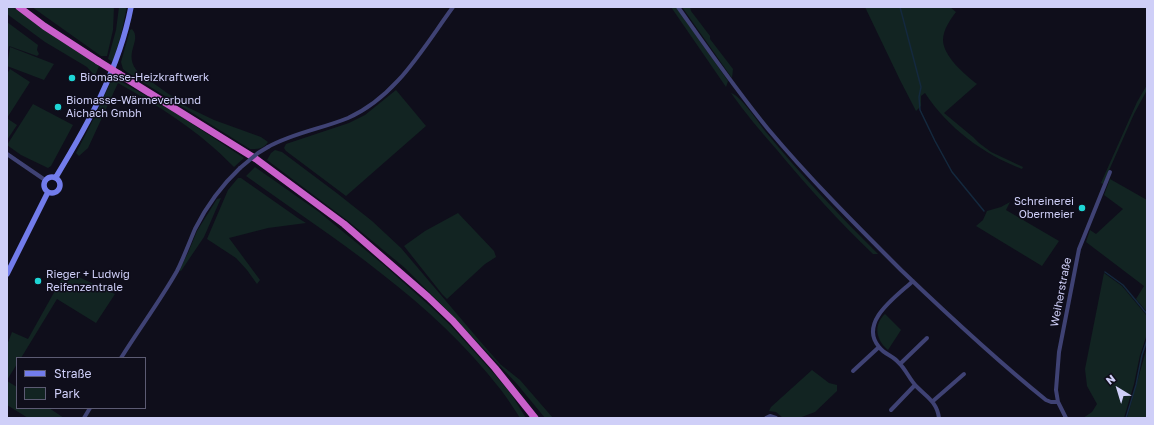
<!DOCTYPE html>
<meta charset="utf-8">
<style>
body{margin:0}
#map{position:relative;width:1154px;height:425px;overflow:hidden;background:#0f0e1b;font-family:"Golos Text",sans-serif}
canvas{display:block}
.frame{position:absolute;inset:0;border:8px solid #cfcff8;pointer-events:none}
.legend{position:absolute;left:16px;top:357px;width:130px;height:52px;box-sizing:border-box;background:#0f0e1b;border:1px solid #5c5b73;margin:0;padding:5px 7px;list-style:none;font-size:12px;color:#cfcff8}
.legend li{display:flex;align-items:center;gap:8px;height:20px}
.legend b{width:20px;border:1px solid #5c5b73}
.north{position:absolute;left:1098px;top:369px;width:40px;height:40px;-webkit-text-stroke:3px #0f0e1b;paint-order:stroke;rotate:322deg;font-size:11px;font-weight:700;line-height:16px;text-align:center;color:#cfcff8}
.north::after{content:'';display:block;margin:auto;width:14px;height:18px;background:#cfcff8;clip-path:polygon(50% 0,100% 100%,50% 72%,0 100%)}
</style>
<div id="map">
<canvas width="1154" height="425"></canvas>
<div class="frame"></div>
<ul class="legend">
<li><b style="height:5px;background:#727ceb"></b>Straße</li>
<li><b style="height:11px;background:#122422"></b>Park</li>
</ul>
<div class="north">N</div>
</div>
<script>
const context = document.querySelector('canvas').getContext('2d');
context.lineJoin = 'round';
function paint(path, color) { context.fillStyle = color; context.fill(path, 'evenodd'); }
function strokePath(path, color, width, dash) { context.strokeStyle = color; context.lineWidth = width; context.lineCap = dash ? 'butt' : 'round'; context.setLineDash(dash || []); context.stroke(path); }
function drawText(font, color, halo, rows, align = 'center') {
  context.font = font + ' "Golos Text",sans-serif'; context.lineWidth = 3; context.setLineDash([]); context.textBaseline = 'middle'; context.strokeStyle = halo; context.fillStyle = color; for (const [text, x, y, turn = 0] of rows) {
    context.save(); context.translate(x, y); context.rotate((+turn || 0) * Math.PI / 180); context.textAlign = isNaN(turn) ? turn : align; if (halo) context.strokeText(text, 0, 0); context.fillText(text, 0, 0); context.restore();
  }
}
paint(new Path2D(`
 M7,7h6l28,21 58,38 -4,10 -8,-9 -42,-25 -38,-28z
 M32,7h82l-1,23 -6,26h-6z
 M119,7h7v4l-5,24 -8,27 -5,-3 8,-29z
 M671,7h5l52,74 -2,6z
 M682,7h8l1,4 19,25v3l23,30 -1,9z
 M865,7h85l6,5c-6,8 -13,18 -13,28 0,16 22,35 34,44l-33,29 29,24 6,6 12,9 32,15 -1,2c-39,-15 -74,-41 -97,-76l-4,3v10l-5,5 -16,-31z
 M7,22l31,23 -1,5 2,4 -2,2 -28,-10 -2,10z
 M132,29c11,12 -11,25 7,44l48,34 27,13 47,17 7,5c-4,7 -11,7 -18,7l-122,-76 -5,-4 -2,-7 9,-32z
 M10,47l44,17 -10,16 -37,-14z
 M10,69l20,13 -23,36v-44z
 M113,77l58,33 73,48 -10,9c-35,-36 -72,-59 -116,-84l-30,65 -9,8 -3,-3 19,-37z
 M1147,85v5l-13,24 -31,70 -2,-1 36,-81z
 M396,90l30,36 -80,70 -60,-45 -2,-3 2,-4 63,-21 16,-8z
 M731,93c9,2 28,30 34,38 35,43 74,84 113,123h-5c-34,-32 -66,-68 -96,-104 -16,-18 -32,-37 -46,-57z
 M33,104l40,21 -22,41 -3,2 -27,-13 -14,-10z
 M8,119l9,6 -10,15v-20z
 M275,150l7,2 56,42 34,27 29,27 78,92 21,24 20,16 33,38h-8l-28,-34 -70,-74 -42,-42 -57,-47 -81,-61 4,-7z
 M255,167l64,45 66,54 46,41 20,19 45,50 15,18 15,24h-6c-6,-9 -12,-19 -19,-28 -68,-89 -165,-150 -255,-214z
 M238,178h3l57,40 8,5 -38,5 -39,10 31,42 -3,4 -10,-14 -11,-12 -29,-19 21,-49z
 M1110,179l37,21v112l-11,-13 8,-13 -58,-44 4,-12 6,4 27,-25 -19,-14z
 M221,198l-17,39 -23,34 -2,-1 9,-17 9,-22 20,-32z
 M1010,202l-4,8 53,31 -17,25 -66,-40 7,-6 4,-9 14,-4z
 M458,213l36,38 2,6 -11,7 -38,35 -5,-5 -38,-48 21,-15z
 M66,271l49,23 -19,29 -39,-24 -36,59h-4v6l-10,16v-35l5,-13 16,7z
 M1104,273l18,13 25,30v18l-7,21 -6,29 -10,34h-41l9,-6 5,-8 -10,-18 -2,-17z
 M885,314l16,16 -13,20c-12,-10 -15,-25 -3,-36z
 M1147,347v71h-20z
 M812,370l17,13 8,2v6l-22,21 -16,6h-16l-7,-6 -7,-1 2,-4z
 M7,381l10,6v21h32l15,10h-36l-21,-13z`), '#122422');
strokePath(new Path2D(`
 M900,7l21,80 -2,10 1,13 15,31 17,31 32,39
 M1105,272l18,13 24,29
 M1126,418l10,-33 6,-30 5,-15`), '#14293e', 1.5);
strokePath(new Path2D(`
 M678,7c29,41 58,83 90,122 42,50 87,95 133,141 47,45 94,89 145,130l5,2h7
 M268,147c25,-14 53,-18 80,-29 48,-21 75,-70 105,-111
 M7,154l38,26
 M913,281c-16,15 -55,41 -34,66 5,7 14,9 19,15 8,7 11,17 19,25 10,10 20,15 22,31
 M121,358c18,-29 39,-57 56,-87 7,-14 12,-28 18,-42 11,-22 27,-44 45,-61
 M900,364l27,-26
 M853,371l26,-24
 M933,401l31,-27
 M891,410l24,-25
 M84,418l6,-10
 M766,418l4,-2 6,2
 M1066,418l-8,-16 -2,-12 3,-38 20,-103 31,-77`), '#3f4274', 4);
strokePath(new Path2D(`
 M44 185a8 8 0 1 1 16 0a8 8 0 1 1-16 0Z
 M56,177c32,-53 63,-108 75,-170
 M7,274l41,-82`), '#727ceb', 5.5);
strokePath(new Path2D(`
 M19,7l25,19 54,35
 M119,74l137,85 88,65 84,73 25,24 42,47 40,50`), '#c95fca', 7);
strokePath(new Path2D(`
 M240,168l18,-15 10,-6`), '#3f4274', 4);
strokePath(new Path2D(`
 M98,61l21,13`), '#c95fca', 7);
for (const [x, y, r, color] of [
 [72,78,4,"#1ed5d5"],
 [58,107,4,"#1ed5d5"],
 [1082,208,4,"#1ed5d5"],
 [38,281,4,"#1ed5d5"]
]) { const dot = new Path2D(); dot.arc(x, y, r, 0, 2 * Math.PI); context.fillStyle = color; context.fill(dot); strokePath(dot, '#0f0e1b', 1.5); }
drawText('11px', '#cfcff8', '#0f0e1b', [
 ["Biomasse-Heizkraftwerk",80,78],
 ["Biomasse-Wärmeverbund",66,101],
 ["Aichach Gmbh",66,114],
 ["Schreinerei",1074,202,"right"],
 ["Obermeier",1074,215,"right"],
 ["Rieger + Ludwig",46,275],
 ["Reifenzentrale",46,288]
], 'left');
drawText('11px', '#cfcff8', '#0f0e1b', [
 ["Weiherstraße",1061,292,-79]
]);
</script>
